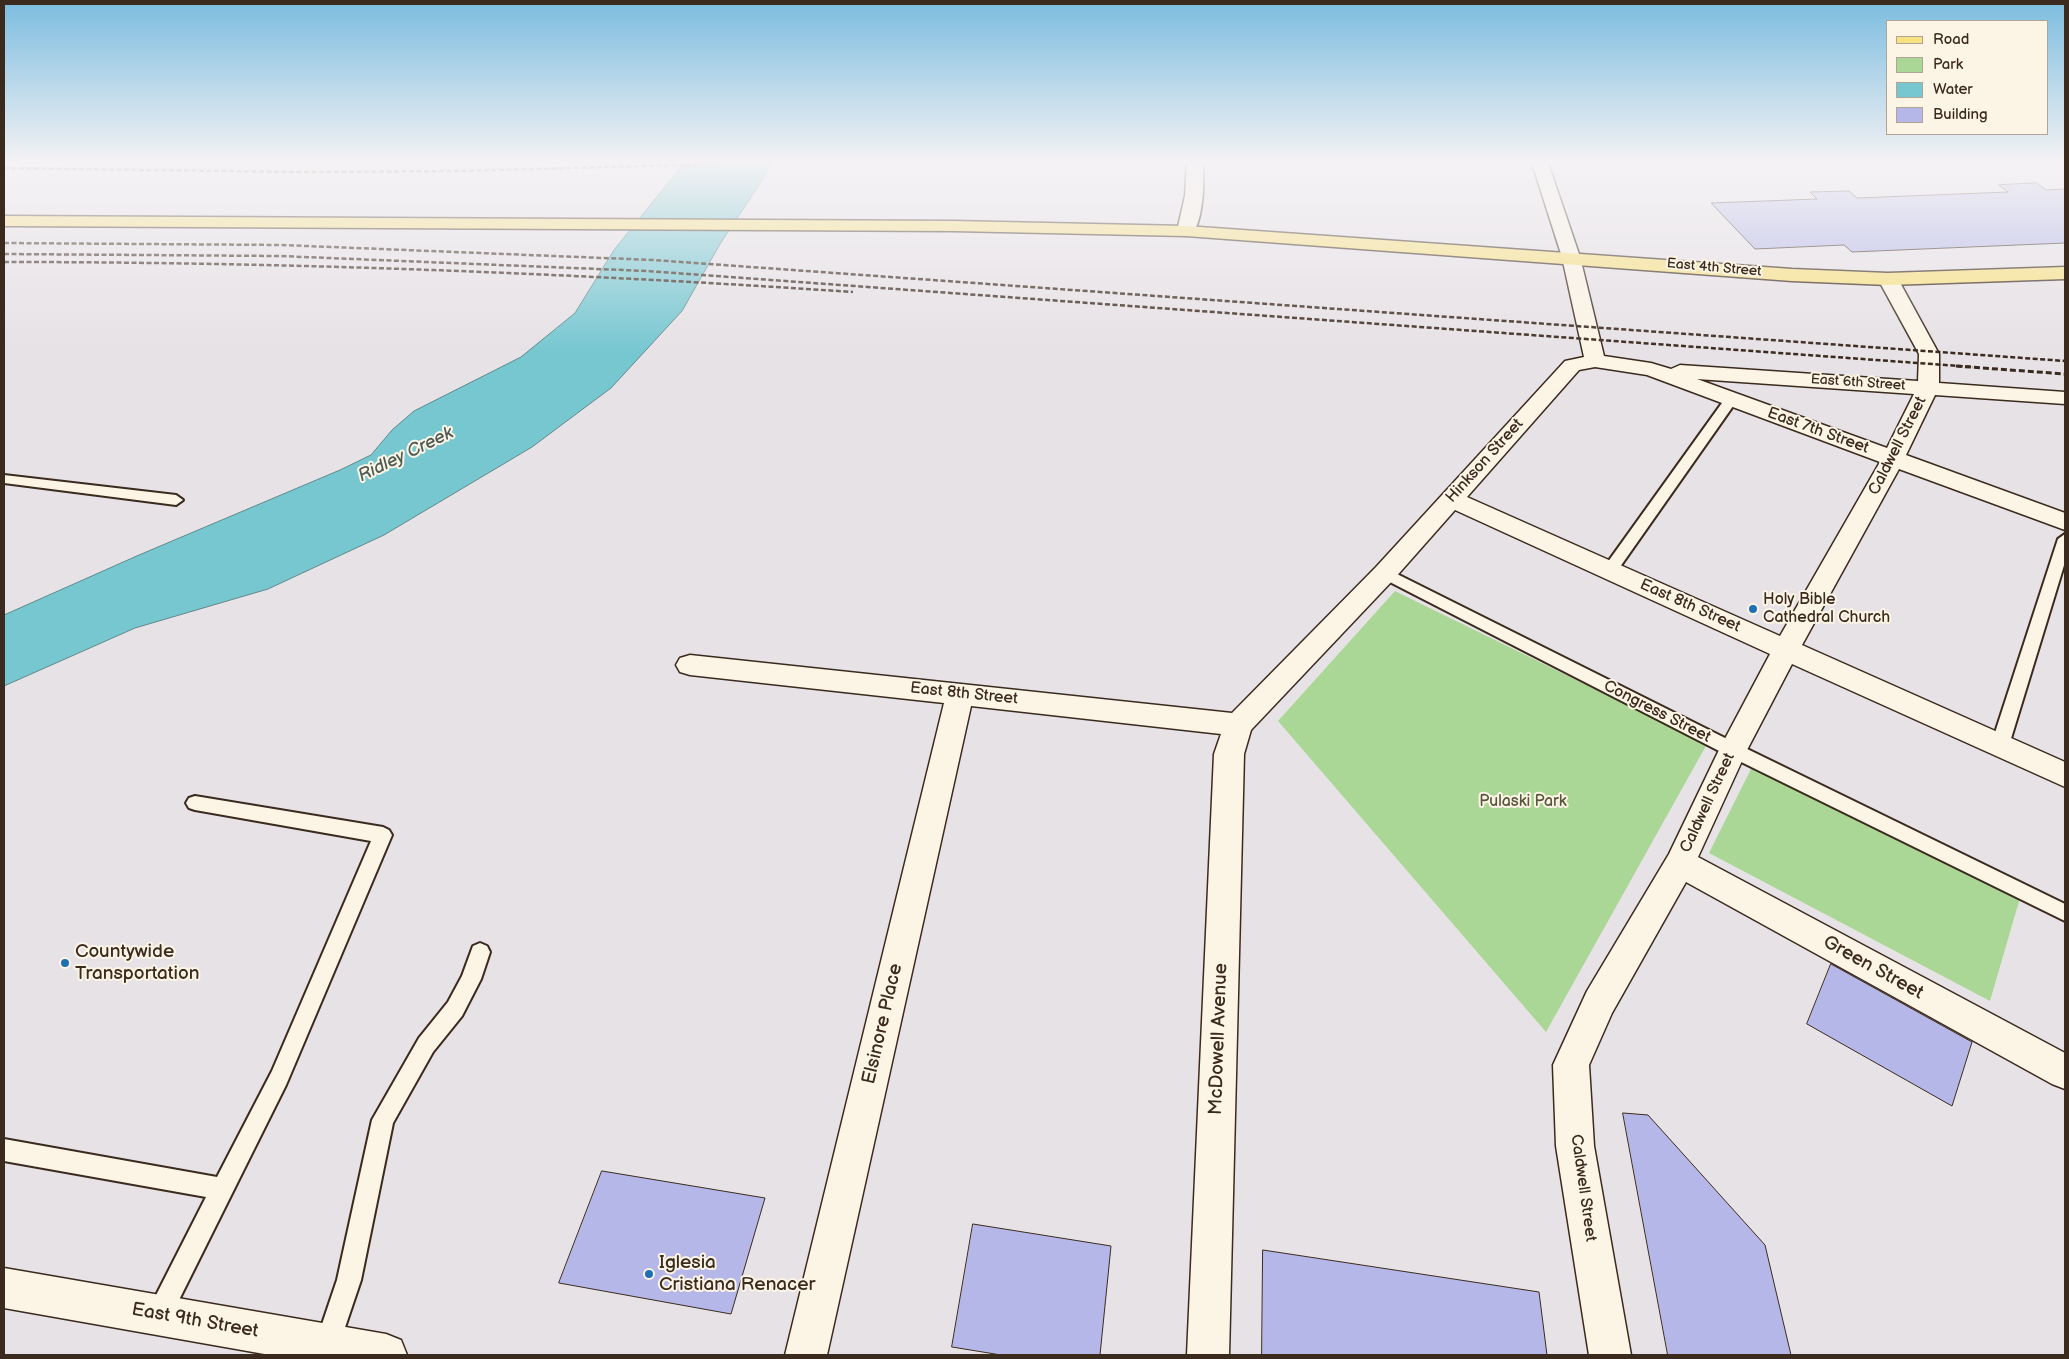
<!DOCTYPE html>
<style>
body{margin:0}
#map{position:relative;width:2069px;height:1359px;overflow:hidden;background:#e7e2e6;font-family:"Balsamiq Sans",sans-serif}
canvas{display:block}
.frame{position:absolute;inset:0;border:5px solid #3b2a1e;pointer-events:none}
.legend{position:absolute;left:1886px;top:20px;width:162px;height:115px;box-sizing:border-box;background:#fcf5e5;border:1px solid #afa495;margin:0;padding:6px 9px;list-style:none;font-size:15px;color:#3b2a1e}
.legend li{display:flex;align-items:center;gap:10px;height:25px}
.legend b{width:25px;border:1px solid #afa495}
</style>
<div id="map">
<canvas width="2069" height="1359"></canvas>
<div class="frame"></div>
<ul class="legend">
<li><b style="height:6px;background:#f9e181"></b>Road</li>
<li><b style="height:14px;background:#abd796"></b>Park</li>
<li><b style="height:14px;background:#77c7d1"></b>Water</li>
<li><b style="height:14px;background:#b5b7e8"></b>Building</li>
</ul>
</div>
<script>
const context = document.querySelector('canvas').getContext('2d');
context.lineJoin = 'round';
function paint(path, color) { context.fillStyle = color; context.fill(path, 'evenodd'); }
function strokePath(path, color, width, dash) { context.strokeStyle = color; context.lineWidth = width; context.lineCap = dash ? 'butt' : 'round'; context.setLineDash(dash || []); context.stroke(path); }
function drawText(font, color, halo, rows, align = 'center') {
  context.font = font + ' "Balsamiq Sans",sans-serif'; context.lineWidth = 4; context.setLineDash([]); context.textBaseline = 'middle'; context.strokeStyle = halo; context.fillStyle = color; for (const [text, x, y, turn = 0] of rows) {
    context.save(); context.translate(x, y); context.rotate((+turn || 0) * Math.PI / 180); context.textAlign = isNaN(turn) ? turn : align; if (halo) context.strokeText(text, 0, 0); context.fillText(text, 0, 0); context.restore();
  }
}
paint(new Path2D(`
 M1395,591l312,153 -161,288 -268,-311z
 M1752,767l268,131 -30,103 -281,-148z`), '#abd796');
const water = new Path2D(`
 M687,160h85l-7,16 -45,68 -38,67 -71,77 -79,59 -148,88 -116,54 -133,39 -131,58v-71l135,-60 201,-85 31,-15 21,-25 22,-19 107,-54 54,-44 39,-63z`);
paint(water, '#77c7d1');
strokePath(water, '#5f8889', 1);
const building = new Path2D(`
 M2037,183l9,7 19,-1v54l-213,9 -8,-7 -89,4 -44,-46 106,-4 -7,-7 39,-1 8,7 151,-6 -9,-7z
 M1831,964l141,78 -20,64 -145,-82z
 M1623,1113l25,2 117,130 26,110h-123z
 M602,1171l163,27 -34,116 -172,-31z
 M973,1224l138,22 -11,109h-99l-49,-8z
 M1263,1250l276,42 8,63h-285z`);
paint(building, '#b5b7e8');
strokePath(building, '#3b2a1e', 1);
const lane = new Path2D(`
 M1732,395l6,4 -123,175h-10l-2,-4 2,-4 122,-170z
 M4,475l172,20 7,5 -7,5 -172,-22z
 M2065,534v28l-56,183 -3,5 -6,2 -6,-2 -3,-5 67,-206z
 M1385,568l354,177 326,159v17l-338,-166 -347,-178 -2,-4 2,-4z
 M195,796l188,31 6,3 3,5 -106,250 -119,239 -9,3 -9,-3 -3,-9 60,-118 -202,-36v-22l213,38 55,-106 99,-230 -176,-31 -6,-2 -3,-5 3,-5z
 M480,943l7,3 3,6 -9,27 -19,37 -29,36 -40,71 -32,157 -25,74h-18l-3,-9 22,-65 35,-160 47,-82 29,-36 14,-26 11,-30z`);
const street = new Path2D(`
 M1531,160h16l33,97 24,99 47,7 20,6 9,-4 238,16 1,-27 -41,-75 3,-4h14l3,4 41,75v29l126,9v12l-130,-9 -29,60 159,58v17l-166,-61 -97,176 263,117v25l-273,-123 -45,86 -49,107 367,196v36l-13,-5 -366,-202 -74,131 -23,52 5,81 37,209h-42l-33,-209 -3,-81 34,-74 82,-137 50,-104 51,-96 -315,-144 -61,69 -143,151 -7,24 -15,601h-42l27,-601 7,-20 -250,-28 -144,649h-42l159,-652 -254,-28 -10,-3 -4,-7 4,-7 10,-3 542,58 144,-146 189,-206 19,-4 -22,-100zM1595,367l52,8 233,87 -100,174 -313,-139 112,-127zM1697,379l217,15 -27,54z`);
const secondary = new Path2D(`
 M1187,160h16c1,21 1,58 -11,75h-12l-3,-4 8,-35z
 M4,1268l382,66 15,6 6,15h-137l-266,-47z`);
const primary = new Path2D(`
 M4,216l950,5 232,5 606,43 96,4 177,-6v12l-177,6 -96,-4 -606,-45 -232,-5 -950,-5z`);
strokePath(lane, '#3b2a1e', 4);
strokePath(street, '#3b2a1e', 3);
strokePath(secondary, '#3b2a1e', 3);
strokePath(primary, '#3b2a1e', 3);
paint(lane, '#fcf5e5');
paint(street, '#fcf5e5');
paint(secondary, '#fcf5e5');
paint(primary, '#f9e181');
strokePath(new Path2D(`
 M4,168l296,4 157,-1 405,-11
 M4,243l278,2 371,15 1412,101
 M4,254l276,2 367,15 1326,96
 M4,262c284,0 566,11 849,30`), '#3b2a1e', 2.5, [5, 2.5]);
strokePath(new Path2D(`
 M1956,366l109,8`), '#3b2a1e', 3, [6, 3]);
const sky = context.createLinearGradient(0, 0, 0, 351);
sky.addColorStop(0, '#7bbcdf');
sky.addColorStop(0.46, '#f4f2f4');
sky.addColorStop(1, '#f4f2f400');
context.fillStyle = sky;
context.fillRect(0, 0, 2069, 351);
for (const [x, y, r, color] of [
 [1753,609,5,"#1f6fb2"],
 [65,963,5,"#1f6fb2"],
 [649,1274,5,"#1f6fb2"]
]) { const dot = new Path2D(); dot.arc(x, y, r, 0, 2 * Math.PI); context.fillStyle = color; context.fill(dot); strokePath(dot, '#fcf5e5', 2); }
drawText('14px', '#3b2a1e', '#fcf5e5', [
 ["East 4th Street",1714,268,5],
 ["East 6th Street",1858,383,4]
]);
drawText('16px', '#3b2a1e', '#fcf5e5', [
 ["East 7th Street",1818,431,20],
 ["Caldwell Street",1898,446,-63],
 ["Hinkson Street",1485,461,-48],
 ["East 8th Street",1690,606,24],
 ["East 8th Street",964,694,6],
 ["Congress Street",1657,712,27],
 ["Caldwell Street",1708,803,-65],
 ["Caldwell Street",1583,1188,82]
]);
drawText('16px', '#3b2a1e', '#fcf5e5', [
 ["Holy Bible",1763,600],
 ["Cathedral Church",1763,618]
], 'left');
drawText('16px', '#57553c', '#fcf5e5', [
 ["Pulaski Park",1523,802]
]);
drawText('italic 18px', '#4d5954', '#fcf5e5', [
 ["Ridley Creek",406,455,-26]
]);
drawText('19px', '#3b2a1e', '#fcf5e5', [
 ["Countywide",75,952],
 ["Transportation",75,974],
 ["Iglesia",659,1263],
 ["Cristiana Renacer",659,1285]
], 'left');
drawText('19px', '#3b2a1e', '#fcf5e5', [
 ["Green Street",1873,968,29],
 ["Elsinore Place",883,1024,-77],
 ["McDowell Avenue",1219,1039,-88],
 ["East 9th Street",195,1321,10]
]);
</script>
